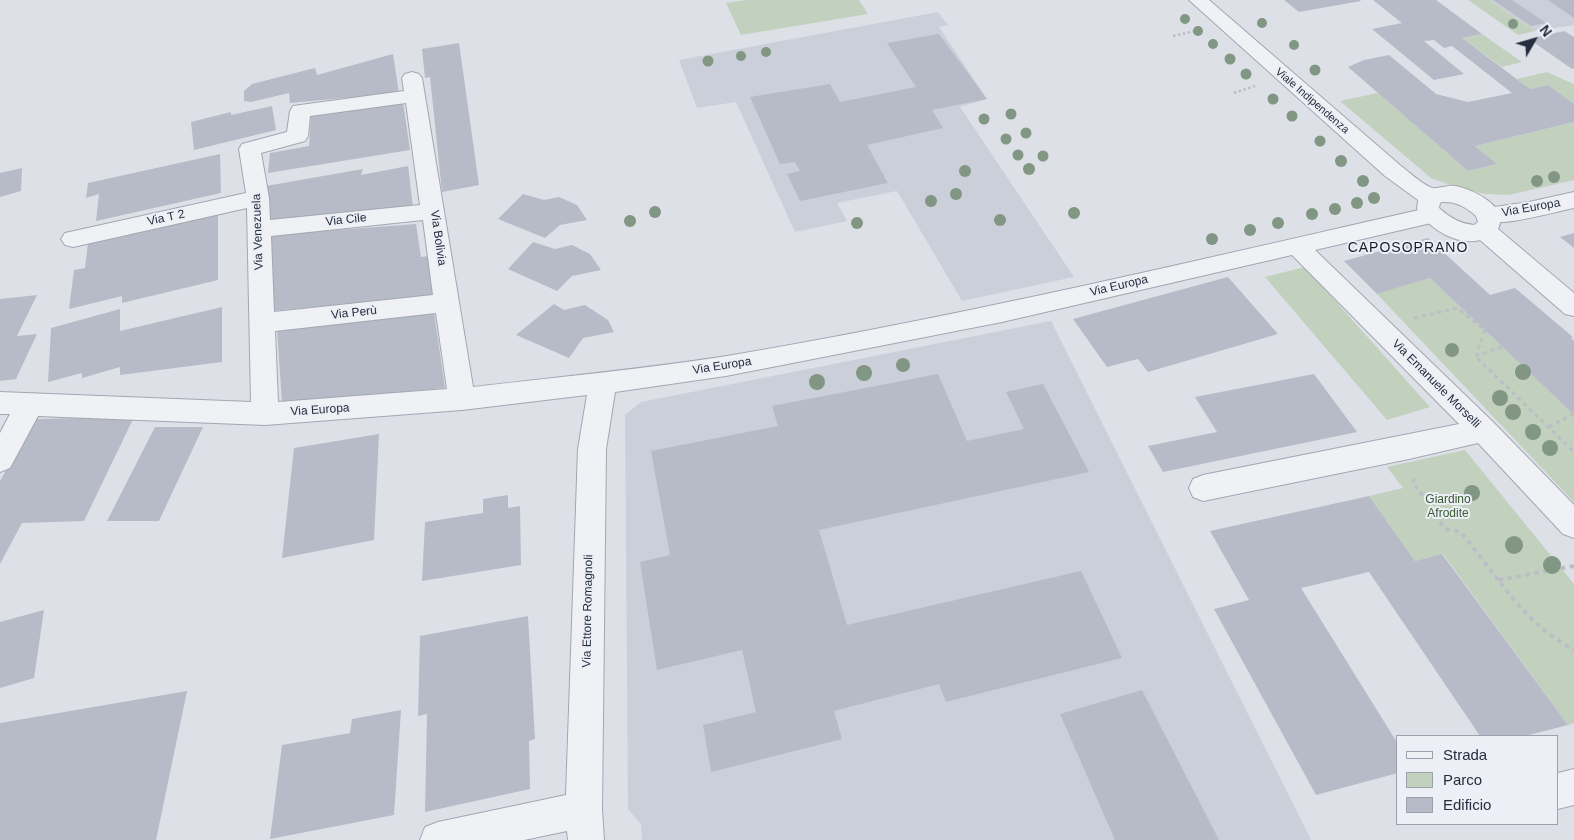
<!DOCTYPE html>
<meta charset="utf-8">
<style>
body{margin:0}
#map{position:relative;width:1574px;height:840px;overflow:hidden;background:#dde0e7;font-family:Helvetica,sans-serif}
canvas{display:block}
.legend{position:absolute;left:1396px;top:735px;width:162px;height:90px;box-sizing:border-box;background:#eceff5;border:1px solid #9da1ac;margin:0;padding:6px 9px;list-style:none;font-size:15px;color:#262d3e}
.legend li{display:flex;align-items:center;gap:10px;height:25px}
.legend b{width:25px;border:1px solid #9da1ac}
.north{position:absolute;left:1509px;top:15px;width:50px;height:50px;-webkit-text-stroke:4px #eceff5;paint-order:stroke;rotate:52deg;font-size:14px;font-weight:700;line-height:20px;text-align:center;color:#262d3e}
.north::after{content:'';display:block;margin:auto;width:18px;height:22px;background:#262d3e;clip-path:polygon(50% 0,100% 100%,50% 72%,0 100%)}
</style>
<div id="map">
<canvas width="1574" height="840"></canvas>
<ul class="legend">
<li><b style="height:6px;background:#eff1f5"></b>Strada</li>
<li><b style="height:14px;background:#c1d1be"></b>Parco</li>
<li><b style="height:14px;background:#b7bbc7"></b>Edificio</li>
</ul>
<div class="north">N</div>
</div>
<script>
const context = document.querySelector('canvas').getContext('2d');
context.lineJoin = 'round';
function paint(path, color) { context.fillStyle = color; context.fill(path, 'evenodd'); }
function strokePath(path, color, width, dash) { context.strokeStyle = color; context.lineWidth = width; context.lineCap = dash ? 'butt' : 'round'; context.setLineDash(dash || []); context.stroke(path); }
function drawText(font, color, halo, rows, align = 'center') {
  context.font = font + ' Helvetica,sans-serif'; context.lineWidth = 4; context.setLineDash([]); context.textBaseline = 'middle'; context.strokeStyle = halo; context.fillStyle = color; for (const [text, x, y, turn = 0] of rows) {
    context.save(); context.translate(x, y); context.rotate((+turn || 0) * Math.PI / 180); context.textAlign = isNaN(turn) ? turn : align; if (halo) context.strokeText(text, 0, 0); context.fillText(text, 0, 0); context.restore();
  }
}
paint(new Path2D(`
 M1489,0h85v25l-39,6z
 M938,12l10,13 -9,2 48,72 -27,8 114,170 -112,24 -65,-110 -60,12 10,18 -52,11 -59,-130 -39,6 -18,-48z
 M1051,321l260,519h-669l-1,-16 -13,-15 -3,-394 16,-13z`), '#cbcfd9');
paint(new Path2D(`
 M746,0h113l9,14 -127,21 -15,-32z
 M1468,0h21l46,31 -17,4z
 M1482,34l40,28 -20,5 -40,-29z
 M1547,72l27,12v20l-26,-19 -18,4 -13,-10z
 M1378,93l90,78 29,-7 -22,-18 99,-24v58l-65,15 -24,-1 -32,-8 -22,-8 -91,-77z
 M1305,267l125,140 -43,13 -122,-143z
 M1430,278l144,137v87l-197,-208z
 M1465,450l109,134v139l-6,2 -125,-171 -28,7 -46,-65 34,-8 -16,-21z`), '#c1d1be');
paint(new Path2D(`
 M1284,0h76l1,1 -62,11z
 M1373,0h63l46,34 -20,4 68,51 18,-4 26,19v18l-99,24 22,18 -29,7 -120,-104 16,-7 25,-5 47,39 32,8 44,-9 -60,-47 -8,2 -10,-8 -10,1 40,33 -30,6 -62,-51 30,-6z
 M1493,0h19l34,23 -15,3z
 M1548,0h26v18z
 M1564,31l10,6v31l-2,1 -43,-30z
 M939,34l48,65 -55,11 11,18 -76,17 21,38 -88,18 -13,-27 13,-3 -5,-9 -15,2 -30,-67 80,-13 10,18 76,-15 -29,-44z
 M459,43l20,142 -37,7 -12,-115 -5,1 -3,-29z
 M393,54l6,39 -109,10 -1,-10 -38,9 -7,-1v-10l8,-7 63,-16 2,7z
 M403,102l7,48 -142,23 2,-20 39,-7 2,-30z
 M272,106l4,24 -82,20 -3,-28 40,-10v3z
 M220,154l1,39 -125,28 3,-27 -13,4 2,-15z
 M408,166l5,41 -143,13 -4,-34 97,-17 -2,6z
 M22,168l-1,23 -21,6v-24z
 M523,194l21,6 15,-3 18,8 10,15 -27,5 -15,13 -47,-19z
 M218,214v66l-96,23v-7l-53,13 5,-39 11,-2 3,-25z
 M416,224l5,33 8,-1 4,40 -162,15 -2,-76z
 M1574,233v15l-14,-11z
 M1428,238l62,57 25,-7 58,49 -2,1 3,3v74l-144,-137 -53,16 -33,-33z
 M533,242l22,7 17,-4 18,9 11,16 -29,6 -15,15 -49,-22z
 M1228,277l50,57 -130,38 -10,-13 -31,8 -34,-48z
 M37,295l-20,41 20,-2 -21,45 -16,2v-82z
 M554,304l10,6 21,-5 23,15 6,12 -31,6 -14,20 -53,-23z
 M222,307v55l-102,13v-8l-38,11v-5l-34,9 3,-54 69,-19v22z
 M434,312l11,76 -163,15 -5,-74z
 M938,374l29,67 57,-12 -18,-37 37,-8 46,88 -270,58 28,95 234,-54 41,87 -176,44 -7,-18 -105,27 8,28 -131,33 -8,-47 53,-13 -14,-62 -85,20 -17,-108 30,-7 -19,-104 127,-25 -6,-20z
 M1314,374l43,58 -194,40 -15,-26 69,-14 -22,-35z
 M134,417l-50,104 -62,2 -22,41v-83l35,-62z
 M155,427h48l-44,94h-52z
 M379,434l-5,106 -92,18 12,-110z
 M508,495v13l12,-2 1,59 -99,16 3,-59 58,-9v-14z
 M1369,496l46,65 27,-7 126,171 -43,11h-45l-111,-164 -68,16 97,156v29l-82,22 -102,-186 35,-9 -39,-69z
 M44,610l-10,68 -34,10v-66z
 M528,616l7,123 -6,2 1,48 -105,23 2,-98 -9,2 2,-80z
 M1142,690l41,80 36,70h-104l-55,-126z
 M187,691l-31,149h-156v-117z
 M401,710l-7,105 -124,24 12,-94 68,-12 2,-14z`), '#b7bbc7');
const minor = new Path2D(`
 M412,72l7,2 3,4 51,309c85,-10 170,-18 254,-31 237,-40 471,-96 705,-149l8,2 3,6 -3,6 -125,29 178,172 81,83v33l-11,-4 -85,-91 -69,16 -206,42 -10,-4 -4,-9 4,-9 10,-4 256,-51 -167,-169 -290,67 -276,54 -111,16 -9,57 -4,360 2,31h-36l-1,-9 -43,9h-104l5,-13 13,-5 128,-27 12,-346 9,-54 -125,15 -197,15 -227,-9 -28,52 -10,4v-39l10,-19h-10v-22l251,10 -4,-194 -174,39 -8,-2 -4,-6 4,-6 181,-40 -7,-44 3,-5 45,-12 3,-21 3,-5 111,-15 -2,-13 3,-4zM406,103l14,102 -150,15 -1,-22 -8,-45 44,-12 3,-5 2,-20zM423,220l10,75 -159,17 -3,-76zM436,313l11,76 -169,13 -3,-71z
 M1574,192v16c-24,5 -71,19 -94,13l-3,-6 3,-6 49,-7z
 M1574,769v36l-16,4v-36z`);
const tertiary = new Path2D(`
 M1189,0h20l192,166c7,5 23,20 32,22 5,1 15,-3 22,-2 18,3 55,21 43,43l76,64v23l-9,-2 -85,-74c-23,6 -51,-11 -63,-31l1,-9 -33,-24zM1442,202c14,-1 24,5 34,14l2,6 -4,3c-14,-1 -25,-8 -35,-17l1,-5z`);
strokePath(minor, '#a2a7b1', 2);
strokePath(tertiary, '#a2a7b1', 2);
strokePath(new Path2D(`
 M1173,36l22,-5
 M1234,93l21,-7`), '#bbbec5', 2.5, [2.5, 2.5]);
strokePath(new Path2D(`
 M1414,318l43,-10 28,22 -9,25
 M1502,347l-27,9 99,96
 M1549,427l24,-13
 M1415,479l-2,2 7,12`), '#bbbec5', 3, [4, 4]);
strokePath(new Path2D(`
 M1420,492l25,37 16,3 37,48
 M1574,566l-76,14c22,28 44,53 76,70`), '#bbbec5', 4, [4.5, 4.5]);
paint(minor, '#eff1f5');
paint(tertiary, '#eff1f5');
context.fillStyle = '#829684';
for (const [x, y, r] of [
 [1185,19,5],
 [1262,23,5],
 [1513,24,5],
 [1198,31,5],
 [1213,44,5],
 [1294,45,5],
 [766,52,5],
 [741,56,5],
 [1230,59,5.5],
 [708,61,5.5],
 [1315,70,5.5],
 [1246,74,5.5],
 [1273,99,5.5],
 [1011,114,5.5],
 [1292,116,5.5],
 [984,119,5.5],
 [1026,133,5.5],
 [1006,139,5.5],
 [1320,141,5.5],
 [1018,155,5.5],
 [1043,156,5.5],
 [1341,161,6],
 [1029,169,6],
 [965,171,6],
 [1554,177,6],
 [1363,181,6],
 [1537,181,6],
 [956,194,6],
 [1374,198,6],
 [931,201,6],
 [1357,203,6],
 [1335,209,6],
 [655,212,6],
 [1074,213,6],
 [1312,214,6],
 [1000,220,6],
 [630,221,6],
 [857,223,6],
 [1278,223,6],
 [1250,230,6],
 [1212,239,6],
 [1452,350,7],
 [903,365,7],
 [1523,372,8],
 [864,373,8],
 [817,382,8],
 [1500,398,8],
 [1513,412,8],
 [1533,432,8],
 [1550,448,8],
 [1472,493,8],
 [1514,545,9],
 [1552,565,9]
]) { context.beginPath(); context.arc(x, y, r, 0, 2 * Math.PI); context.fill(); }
drawText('11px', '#262d3e', '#eceff5', [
 ["Viale Indipendenza",1312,101,41]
]);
drawText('12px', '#262d3e', '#eceff5', [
 ["Via Europa",1531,208,-10],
 ["Via T 2",166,218,-12],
 ["Via Cile",346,220,-6],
 ["Via Venezuela",258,232,-92],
 ["Via Bolivia",438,238,82],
 ["Via Europa",1119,286,-13],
 ["Via Perù",354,313,-6],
 ["Via Europa",722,366,-9],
 ["Via Emanuele Morselli",1436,384,45],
 ["Via Europa",320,410,-4],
 ["Via Ettore Romagnoli",588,611,-89]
]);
drawText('12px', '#375a33', '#eceff5', [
 ["Giardino",1448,500],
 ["Afrodite",1448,514]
]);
context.letterSpacing = '1px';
drawText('14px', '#181e2e', '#eceff5', [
 ["CAPOSOPRANO",1408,248]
]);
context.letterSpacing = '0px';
</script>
